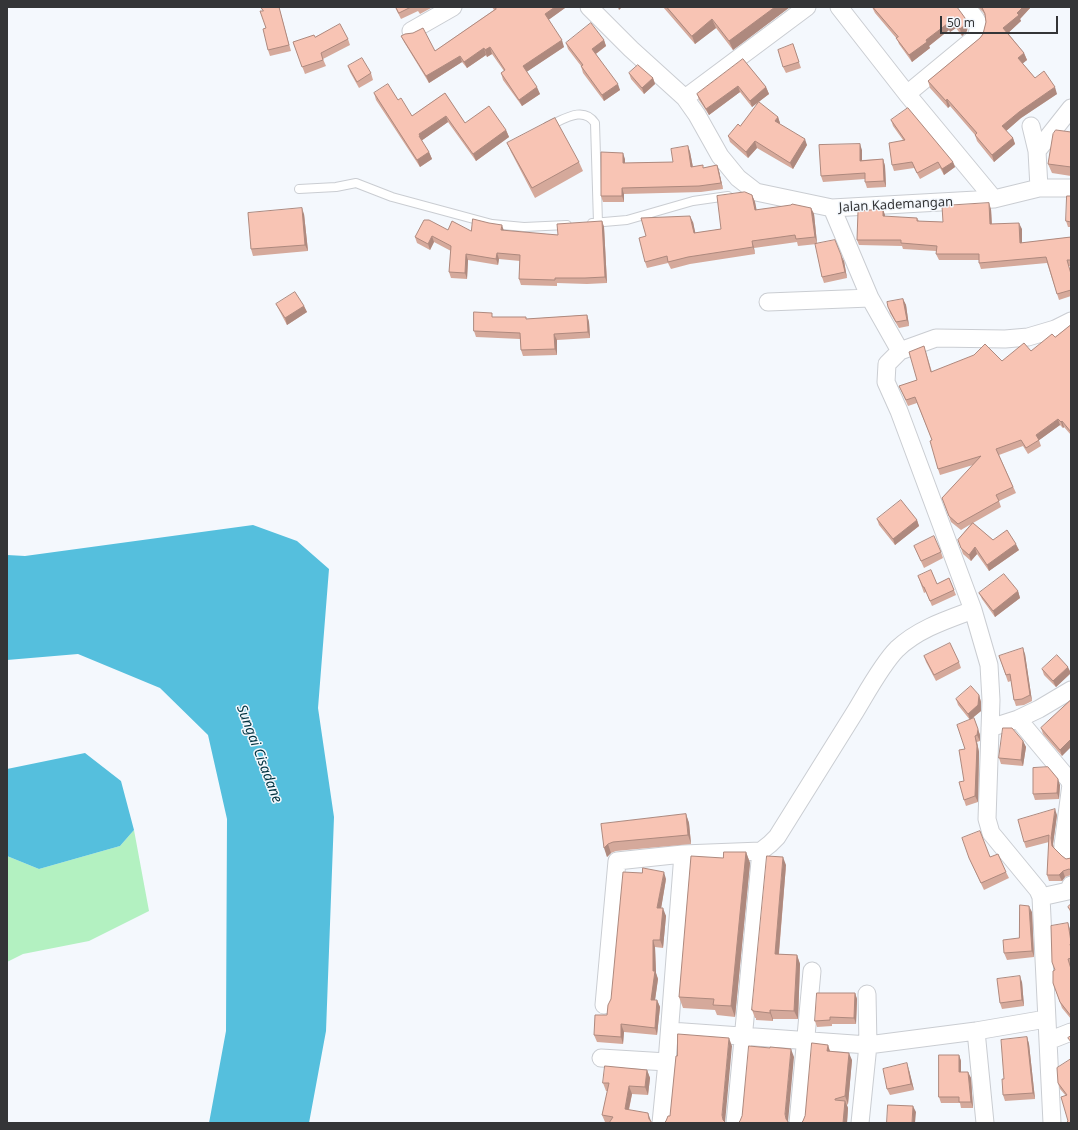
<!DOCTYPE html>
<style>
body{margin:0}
#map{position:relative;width:1078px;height:1130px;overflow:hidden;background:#f4f8fd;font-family:"Noto Sans",sans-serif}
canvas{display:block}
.frame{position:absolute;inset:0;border:8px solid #343537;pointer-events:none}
.scale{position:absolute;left:940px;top:16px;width:118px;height:18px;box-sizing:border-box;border:2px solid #343537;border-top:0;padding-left:5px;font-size:12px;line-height:14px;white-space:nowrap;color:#343537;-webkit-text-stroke:3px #f4f8fd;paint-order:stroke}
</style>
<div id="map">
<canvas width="1078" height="1130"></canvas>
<div class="frame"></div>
<div class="scale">50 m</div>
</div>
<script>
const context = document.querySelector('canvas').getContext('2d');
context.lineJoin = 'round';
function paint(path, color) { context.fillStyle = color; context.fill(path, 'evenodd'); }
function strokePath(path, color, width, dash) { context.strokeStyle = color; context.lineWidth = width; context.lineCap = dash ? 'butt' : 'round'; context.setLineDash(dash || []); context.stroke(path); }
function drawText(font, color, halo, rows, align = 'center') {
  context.font = font + ' "Noto Sans",sans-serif'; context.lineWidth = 3; context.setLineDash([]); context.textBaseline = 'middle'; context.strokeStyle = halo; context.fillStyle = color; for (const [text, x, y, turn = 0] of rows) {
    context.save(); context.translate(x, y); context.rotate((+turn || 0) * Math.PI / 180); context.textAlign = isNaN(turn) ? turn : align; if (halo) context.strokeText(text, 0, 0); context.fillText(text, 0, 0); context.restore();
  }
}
paint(new Path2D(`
 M134,830l15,81 -60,30 -66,13 -16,8v-106l32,13 81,-23z`), '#b3f1c1');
paint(new Path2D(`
 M253,525l44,16 32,28 -11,139 16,109 -8,214 -17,92h-100l17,-92 1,-212 -19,-84 -48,-47 -82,-34 -71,6v-105l18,1z
 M85,753l36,28 13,49 -14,16 -81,23 -32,-13v-87z`), '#55bfdd');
const lane = new Path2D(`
 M548,126c15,-6 35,-21 47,-3l3,100
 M299,189l37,-2 20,-4 36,14 100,27 32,3 43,-2
 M592,223l35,-3 66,-19 35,-5`);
const street = new Path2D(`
 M589,7l42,42 54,49 12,17 23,41 18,22 18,14 76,16 162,-9 45,-11h32
 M839,7l68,87 87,105
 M411,31l42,-24
 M907,94l69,-57c6,-15 -1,-19 -10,-30
 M685,98l122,-91
 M1031,126l6,25 2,37
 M1037,151l34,-43
 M870,298l30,53
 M768,302l102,-4 -38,-90
 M1018,719l51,61 2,5 -1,7 -7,53v3l8,7
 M990,728l28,-9 21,-10 32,-19
 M1041,897l27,-6 3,-6
 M604,1005l13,-144 66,-7 78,-3 9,-7 7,-7c26,-42 52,-83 78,-125 11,-18 27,-48 42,-63 21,-20 49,-29 76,-39
 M670,1031l198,14 108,-14 70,-12
 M976,1031l9,92
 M1048,1041l23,-9
 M601,1058l66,4
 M661,1123l6,-61 16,-208
 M735,1123l26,-272
 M798,1123l14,-152
 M860,1123l8,-78 -1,-51
 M1052,1123l-11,-226 -3,-7 -42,-51 -5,-6 -4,-14 4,-119 -2,-35 -16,-55 -74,-199 -13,-29 1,-18 13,-13 36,-13 69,1 23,-2 27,-8 16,-8`);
strokePath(lane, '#cacdd2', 10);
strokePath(street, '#cacdd2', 19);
strokePath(lane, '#fff', 8);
strokePath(street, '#fff', 17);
paint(new Path2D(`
 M279,7l12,44 -21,5 -2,-6 -2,-22 -3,-17z
 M395,7h35l1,1 -11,6 -2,-3 -17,8z
 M492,7h72l1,1 -17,12 16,27 -38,25 14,22 -18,12 -19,-26 -2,-7 3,-2 -12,-17 -5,3 -1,-2 -19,13 -5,-6 -33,21 -25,-41 -3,-6 34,15 59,-41z
 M663,7h127l-57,43 -17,-22 -21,16z
 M872,7l96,18 -1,6 -5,5 -6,-8 -6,4 -1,-2 -20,16 1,2 -18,14 -13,-18 -2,-5 -22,-26z
 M978,7h53l-11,12 1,2 -13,12 16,20 3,7 -5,3 13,15 22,16 -36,24 -15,13 7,7 2,6 -21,18 -17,-21 -2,-6 -25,-29 -2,2 -18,-20 -2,-7 52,-43 3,-4 3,-12 -1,-6 -2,-4z
 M315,37l33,2 2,6 -27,14 3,7 -21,8 -12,-32z
 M604,40l2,6 -10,8 24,36 -16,11 -21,-28 -2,-7 -13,-17 -2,-6z
 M793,44l8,24 -15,5 -3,-6z
 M743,59l23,28 3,7 -17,13 -12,-15 -31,23 -10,-15 -2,-6z
 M348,66l23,7 2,7 -14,8 -9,-16z
 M629,73l24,5 2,6 -11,10 -13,-15z
 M374,93l24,7 14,16 33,-23 20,30 41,7 3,7 -33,24 -28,-39 -27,19 8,11 3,7 -12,8 -44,-67z
 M778,117l2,6v1l27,21 -14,24 -36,-21 -9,10 -18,-16 -2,-6 12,-10z
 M891,120l62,42 2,5 -11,8 -4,-7 -20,11 -6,-11 -20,3 -2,-6 11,-25 -10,-14z
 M1071,132v44l-19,-3 -4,-9z
 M507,143l72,19 4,9 -48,27 -24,-46z
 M688,146l2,6 3,15 10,-2v3l14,-3 2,6 4,18 -22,3 -77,2v8h-21l-2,-6 24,-37v4l48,-1z
 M862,150v10l21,-1 2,7 1,21 -19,1 -2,-6v-3l-42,3 -2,-6z
 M752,195l3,7 1,8 55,-2 3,6 3,29 27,18 3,17 -23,5 -2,-6 -5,-33 -19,2 -1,-4 -43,6 1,6 -65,10 -19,5 -3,-6 -21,5 -2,-6 48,-40 2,11 26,-4z
 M1071,196v31h-3l-2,-6z
 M883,209l2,8 32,1 2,3 24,1 48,-13 1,15 30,5v14l49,-6v29h-2l2,7v23l-12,4 -12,-37 -66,6 -2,-6v-3h-40l-3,-6v-3l-33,-2 -1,-3 -43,-1 -2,-5z
 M304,214l4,37 -55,5 -2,-7z
 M602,221l2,6 3,56 -20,1 -30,-1v3l-36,-1 -2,-6 1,-18 -21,-2 -1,6 -30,-5 -1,19 -16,-1 -2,-6 2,-21 -17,-9 -4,8 -13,-7 -2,-6 33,-7 23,1h33l54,4z
 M903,299l3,6 3,21 -10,2 -9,-15 -2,-6z
 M276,304l28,2 3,6 -20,13 -8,-15z
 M587,315l2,7 1,16 -33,2v15l-34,1 -2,-6 -1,-11 -44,-2 -2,-6 20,-14 33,2z
 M1071,325v110l-7,-8 -1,1 -3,-3 -21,15 2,6 -13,8 -5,-8 -24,9 17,38 -17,8 2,6 -28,16 20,17 26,10 -30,21 -12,-17 -6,7 -8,-7 -5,-14 13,-16 -10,6 -10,-8 -9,-24 31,-33 -33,10 -2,-6 -6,-29 -15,-37 -9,3 -9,-20 18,-6 9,-28 6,20 70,-11 29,-10 24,-14z
 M877,519l40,1 2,6 -24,19 -16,-20z
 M914,546l27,6 2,6 -19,10z
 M918,576l19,8 12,-6 7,17 -24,11 -6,-14 -2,1z
 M1018,591l2,7 -25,19 -13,-18 -3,-6z
 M1025,654l7,47 -8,4 -8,1 -2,-6 -3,-19 -3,1 -9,-26z
 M924,656l35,6 2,6 -25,13 -10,-19z
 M1042,669l29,4 -15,14 -12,-12z
 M979,695l2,7v9l-11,9 -12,-15 -2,-6z
 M1071,700l-9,56 -19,-22 -2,-6z
 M974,718l6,17v6l-3,1 2,10 -1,50 -12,4 -2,-6 1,-51z
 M1023,741l3,6 -3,19 -22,-2 -2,-6z
 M1060,785l-1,14 -24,1 -2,-6z
 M686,814l3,9 2,21 -75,7 -5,2 -4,4 -6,-33z
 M1057,815l-4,29 1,4 8,8 4,3 5,-1v17l-6,2 -3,4h-13l-2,-6 2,-33 -23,6 -2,-6z
 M746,852l4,11 -15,154 -18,-2 -2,-5 -32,-2 -4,-11 44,-139z
 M990,857l16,15 3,6 -25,12 -15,-32z
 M786,865l-7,89 18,1 3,9 -2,55h-25v2l-17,-1v-2h-1l-3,-8z
 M666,879l-5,29 5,8 -3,32 -8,-1 1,26 2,6 -3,21h2l3,7 -3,28 -33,-3 -1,12 -26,-2 -3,-7 13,-20 4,-16z
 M1071,904v10l-3,-7z
 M1032,912l2,45 -27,3 -3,-7 15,-15z
 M1070,929l1,7v29h-1l1,3v51l-9,-11 -9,-25 2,-13z
 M1022,982l2,24 -22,3 -2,-6z
 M855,993l2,6 -1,25h-24v2l-15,1 -2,-6z
 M1027,1037l2,7 6,55 -30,2 -2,-6z
 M828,1045l2,6 22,9 -4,44 -1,1 1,3 -1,15h-46l2,-2 2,-5z
 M959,1055l2,6v11h7l3,6 2,30h-12l-1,-5h-19l-2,-6z
 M1071,1059l-3,62 -2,-25 -6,-7 -2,-6z
 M647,1070l3,8 -2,17 -16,-1 -3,16 22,11 1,2 -47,-1 -3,-7 6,-24h-2l-3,-8z
 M909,1070l5,20 -24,5 -3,-6z`), '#d5a99b');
paint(new Path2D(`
 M555,7h9l1,1 -18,13 -2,-7z
 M618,7h4l-3,3z
 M775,7h15l-57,43 -4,-9z
 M1023,7h8l-11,12 1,2 -15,14 -3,-7z
 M965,18l3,7 -1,6 -5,5 -2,-7z
 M712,19l4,9 -21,16 -3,-8z
 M953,21l3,7 -6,4 -2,-6z
 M947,24l2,6 -20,16 1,2 -18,14 -3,-7 17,-15z
 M562,40l2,7 -39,26 -2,-7z
 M604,40l2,6 -12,9 -2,-6z
 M490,47l2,7 -5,3 -2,-7z
 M484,48l2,7 -19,13 -3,-6z
 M1024,53l3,7 -6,5 -3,-7z
 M460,56l2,6 -33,21 -3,-7z
 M653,78l2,6 -11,10 -2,-6z
 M618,84l2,6 -16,11 -2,-6z
 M738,86l2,6 -31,23 -3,-6z
 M537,87l3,7 -18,12 -3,-6z
 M766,87l3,7 -17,13 -2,-6z
 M1055,87l2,7 -36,24 -16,14 -3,-6 17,-14z
 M947,99l3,7 -2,2 -2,-7z
 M446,116l2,6 -27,19 -2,-7z
 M778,117l2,6 -3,4 -2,-6z
 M506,130l3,7 -33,24 -3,-7z
 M1013,138l2,6 -21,18 -2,-7z
 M805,139l2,6 -14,24 -3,-6z
 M755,141l2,7 -9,10 -2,-6z
 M860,144l2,6v17l-2,-6z
 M688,146l2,6 4,21 -3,-6z
 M429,152l3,7 -12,8 -3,-7z
 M623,153l2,6v10l-2,-6z
 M883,159l2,7 1,21 -2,-6z
 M953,162l2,5 -11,8 -2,-6z
 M717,165l2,6 4,18 -2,-6z
 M622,188l2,6v8l-2,-6z
 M752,195l3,7 3,14 -3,-6z
 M989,203l2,6 1,21 -2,-6z
 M302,208l2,6 4,37 -3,-6z
 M811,208l3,6 3,29 -2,-6z
 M883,209l2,6v7l-2,-6z
 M690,216l3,6 4,18 -3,-7z
 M602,221l2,6 3,56 -2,-6z
 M1019,223l3,6v20l-2,-6z
 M502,225l2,6 -3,-1z
 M432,236l2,6 -4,8 -2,-6z
 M752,241l2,7 1,6 -2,-7z
 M497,253l2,6 -1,6 -2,-6z
 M466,254l2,6 -1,19 -2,-6z
 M841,255l3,6 3,17 -2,-6z
 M903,299l3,6 3,21 -2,-6z
 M304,306l3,6 -20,13 -2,-7z
 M587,315l2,7 1,16 -2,-6z
 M554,334l3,6v15l-2,-6z
 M1058,419l2,6 -22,16 -2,-6z
 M1062,421l2,6 -1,1 -2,-6z
 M917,520l2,6 -24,19 -2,-6z
 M1016,544l3,6 -30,21 -2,-6z
 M975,547l2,7 -6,7 -2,-6z
 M1018,591l2,7 -25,19 -2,-6z
 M1023,648l2,6 7,47 -2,-6z
 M1068,667l3,6 -15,14 -3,-6z
 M979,695l2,7v9l-11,9 -2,-6z
 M978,729l2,6v6l-3,-6z
 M975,736l2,6 2,10 -1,50 -3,-6z
 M1071,739v8l-9,9 -2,-6z
 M1023,741l3,6 -3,19 -2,-6z
 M1058,779l2,6 -1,14 -2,-6z
 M1055,809l2,6 -4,29 1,8 -2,-6 -1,-8z
 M686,814l3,9 2,21 -3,-9z
 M608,844l3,9 -4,4 -3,-9z
 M746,852l4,11 -15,154 -4,-11z
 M783,857l3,8 -8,97 -3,-8z
 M1063,871l2,6 -3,4 -3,-6z
 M664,872l2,7 -6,36 -3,-7z
 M1029,906l3,6 2,45 -2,-6z
 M663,908l3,8 -3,32 -3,-8z
 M1068,923l2,6 1,7v6z
 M653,940l2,7 1,26 2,6 -4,28 -3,-7 2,-29z
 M797,955l3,9 -2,55 -4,-8z
 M1020,976l2,6 2,24 -2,-6z
 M855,993l2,6 -1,25 -2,-6z
 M657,1000l3,7 -3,28 -2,-7z
 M770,1010l3,9v2l-3,-8z
 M621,1024l3,8 -1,12 -2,-7z
 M1027,1037l2,7 6,55 -2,-6z
 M729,1038l3,8 -7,77 -2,-3 -1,-5z
 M828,1045l2,7 -3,-1z
 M791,1049l3,8 -6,65 -2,-3 -1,-5z
 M849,1053l3,7 -4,44 -3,-8z
 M959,1055l2,6v17l-2,-6z
 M907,1063l2,7 5,20 -3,-6z
 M647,1070l3,8 -2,17 -3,-8z
 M968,1072l3,6 2,30 -2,-6z
 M629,1086l3,8 -5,23 -2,-8z
 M845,1101l3,7 -1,15h-4z
 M913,1106l3,6 -1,11h-3z
 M648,1113l3,8v2l-2,-4z`), '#ae897e');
const building = new Path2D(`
 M261,7h18l10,38 -21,5 -5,-21 3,-1 -6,-17h3z
 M396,7h15l-12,6z
 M494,7h61l-10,7 17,26 -39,26 14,21 -18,13 -18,-27 4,-3 -15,-23 -5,3 -1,-2 -20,14 -4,-6 -34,20 -25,-40 4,-2 8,-1 10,-5 12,23 61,-42z
 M667,7h108l-46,34 -17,-22 -20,17z
 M873,7h84l8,11v7l-5,4 -7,-8 -5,5 -1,-2 -21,16 1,2 -18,13 -13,-17 2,-1z
 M982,7h41l-6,6 2,2 -16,13 21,25 -6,5 17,20 9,-7 11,16 -36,25 -17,14 11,12 -21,17 -17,-20 2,-2 -30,-34 -1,2 -18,-20 52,-43 3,-4 3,-12 -1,-8z
 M591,23l13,17 -12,9 26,35 -16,11 -21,-29 2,-1 -17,-22z
 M340,24l8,15 -27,14 2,7 -21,7 -9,-25 21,-7 1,2z
 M793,44l6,18 -16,5 -5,-17z
 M362,58l9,15 -14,9 -9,-16z
 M743,59l23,28 -16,14 -12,-15 -32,23 -9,-15z
 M638,65l15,13 -11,10 -13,-15z
 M388,84l10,16 3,-2 11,18 33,-23 20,30 24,-17 17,24 -33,24 -27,-38 -27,18 1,2h-1l10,16 -12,8 -43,-67z
 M759,102l19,15 -3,4 30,18 -15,24 -35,-22 -9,11 -18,-16 10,-12 2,2z
 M908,108l45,54 -11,7 -4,-7 -21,11 -5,-11 -20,3 -3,-22 16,-3 -14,-20z
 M555,118l24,44 -47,26 -25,-45z
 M1056,130l15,2v35l-23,-3 5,-30z
 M860,144v17l23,-2 1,22 -19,1v-9l-44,3 -2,-31z
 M688,146l3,21 12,-2v3l14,-3 4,18 -22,3 -77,2v8h-21v-44l22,1v10l50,-1 -2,-13z
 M745,192l7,3 3,15 36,-5 1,-1 19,4 4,29 -19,2 -1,-4 -43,6 1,6 -65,10 -20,5 -1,-6 -22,6 -6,-24 7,-2 -5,-18 49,-2 4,17 27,-4 -4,-33z
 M1067,196h4v26l-5,-1z
 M989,203l1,21 29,-1 1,20 51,-6v23h-4l4,14v16l-14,4 -11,-37 -67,6v-9h-43l1,-8 -36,-3v-3h-44l1,-29 25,-2v7l34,2v3l26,1 -1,-16z
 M302,208l3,37 -54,4 -3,-36z
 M473,219l16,4 13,2 -1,5 57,5 -1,-11 45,-3 3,56 -20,1h-30v2l-36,-1 1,-24 -23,-2 -1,6 -30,-5 -1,19 -16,-1 2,-26 -19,-10 -4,8 -13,-7 9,-17h5l19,10 4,-9 19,10z
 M835,240l6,15 4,17 -23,5 -7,-33z
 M295,292l9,14 -19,12 -9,-14z
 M903,299l4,21 -11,2 -8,-15 -1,-5z
 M474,312l18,1v4h34v2l61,-4 1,17 -34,2 1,15 -34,1 -1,-17 -46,-2z
 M1071,325v107l-9,-11 -1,1 -3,-3 -22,16 3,5 -13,8 -5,-8 -25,9 17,38 -17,8 3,6 -41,23 -9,-8 -7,-18 39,-42 -43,13 -8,-28 2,-1 -17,-43 -9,3 -7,-14 18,-6 -8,-28 15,-6 7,26 43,-17 11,-11 17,17 22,-18 7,8 21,-17 3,3z
 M901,500l16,20 -24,19 -16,-20z
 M973,523l20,17 14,-10 9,14 -29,21 -12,-18 -6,8 -8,-7 -3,-8z
 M934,536l7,16 -20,9 -7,-15z
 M931,570l6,14 12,-6 5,12 -24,11 -6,-14h-1l-5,-11z
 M1004,574l14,17 -25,20 -14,-18z
 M950,643l9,19 -25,13 -10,-19z
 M1023,648l7,47 -8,4 -8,1 -4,-26 -4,1 -7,-19z
 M1057,655l11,12 -15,14 -11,-12z
 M971,686l8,9 -1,10 -10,9 -12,-15z
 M1071,700v39l-11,11 -19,-22z
 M974,718l4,11 -1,6 -2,1 2,10 -2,50 -11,4 -5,-18 5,-1 -5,-31 6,-1 -8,-24z
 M1003,728h9l11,13 -2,19 -22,-2z
 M1048,767l10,12 -1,14 -24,1v-26z
 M1055,809l-4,29 1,8 10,10 4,3 5,-1v12l-2,-1 -6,2 -4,4h-12l2,-40 -25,7 -6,-22z
 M686,814l2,21 -75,7 -5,2 -4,4 -3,-24z
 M980,831l10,26 8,-3 8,18 -25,11 -12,-25 -7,-20z
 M724,852h22l-15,154 -18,-1 1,-6 -35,-2 12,-141 32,2z
 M767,856l16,1 -8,97 22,1 -3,56 -24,-1v3l-17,-2v-1h-1z
 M643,868l21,4 -7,36h6l-3,32h-7v31h2l-4,29h6l-2,28 -34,-4v13l-27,-2 1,-20h12l1,-10 3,-6 12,-127 19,1z
 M1071,904v7l-3,-4z
 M1020,905l9,1 3,45 -28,2 -1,-13 16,-2z
 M1068,923l3,19v2h-1l1,4v10l-3,1 3,10v47l-11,-14 -7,-19v-12l2,-1 -3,-8 -1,-36z
 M1020,976l2,24 -22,3 -3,-24z
 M817,993h38l-1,25 -24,-1v3l-15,1z
 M678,1034l51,4 -7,77 1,5 3,3h-62l2,-2 2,-5h2l6,-60h1z
 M1071,1036v6l-3,-4z
 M1027,1037l6,56 -30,2 -1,-16h2l-3,-39z
 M812,1043l16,2 -1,6 22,2 -4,43 -10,3v1l10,1 -2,22h-42l2,-2 2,-5z
 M749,1046l21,2v-1l21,2 -6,65 1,5 3,4h-51l2,-2 2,-5z
 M939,1055h20v17h9l3,30h-12v-5h-20z
 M1071,1059v64h-5l2,-2 -7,-24 6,-2 -9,-12 -1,-15z
 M907,1063l4,21 -24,5 -4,-20z
 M605,1066l42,4 -2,17 -16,-1 -4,23 23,4 1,6 3,4h-43l4,-6 -11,-2 7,-32h-6z
 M888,1105l25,1 -1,17h-25z`);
paint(building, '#f8c4b4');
strokePath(building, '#ae897e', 1);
drawText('13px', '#343537', '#f4f8fd', [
 ["Jalan Kademangan",896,205,-3]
]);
drawText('italic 14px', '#003340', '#f4f8fd', [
 ["Sungai Cisadane",259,754,69]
]);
</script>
